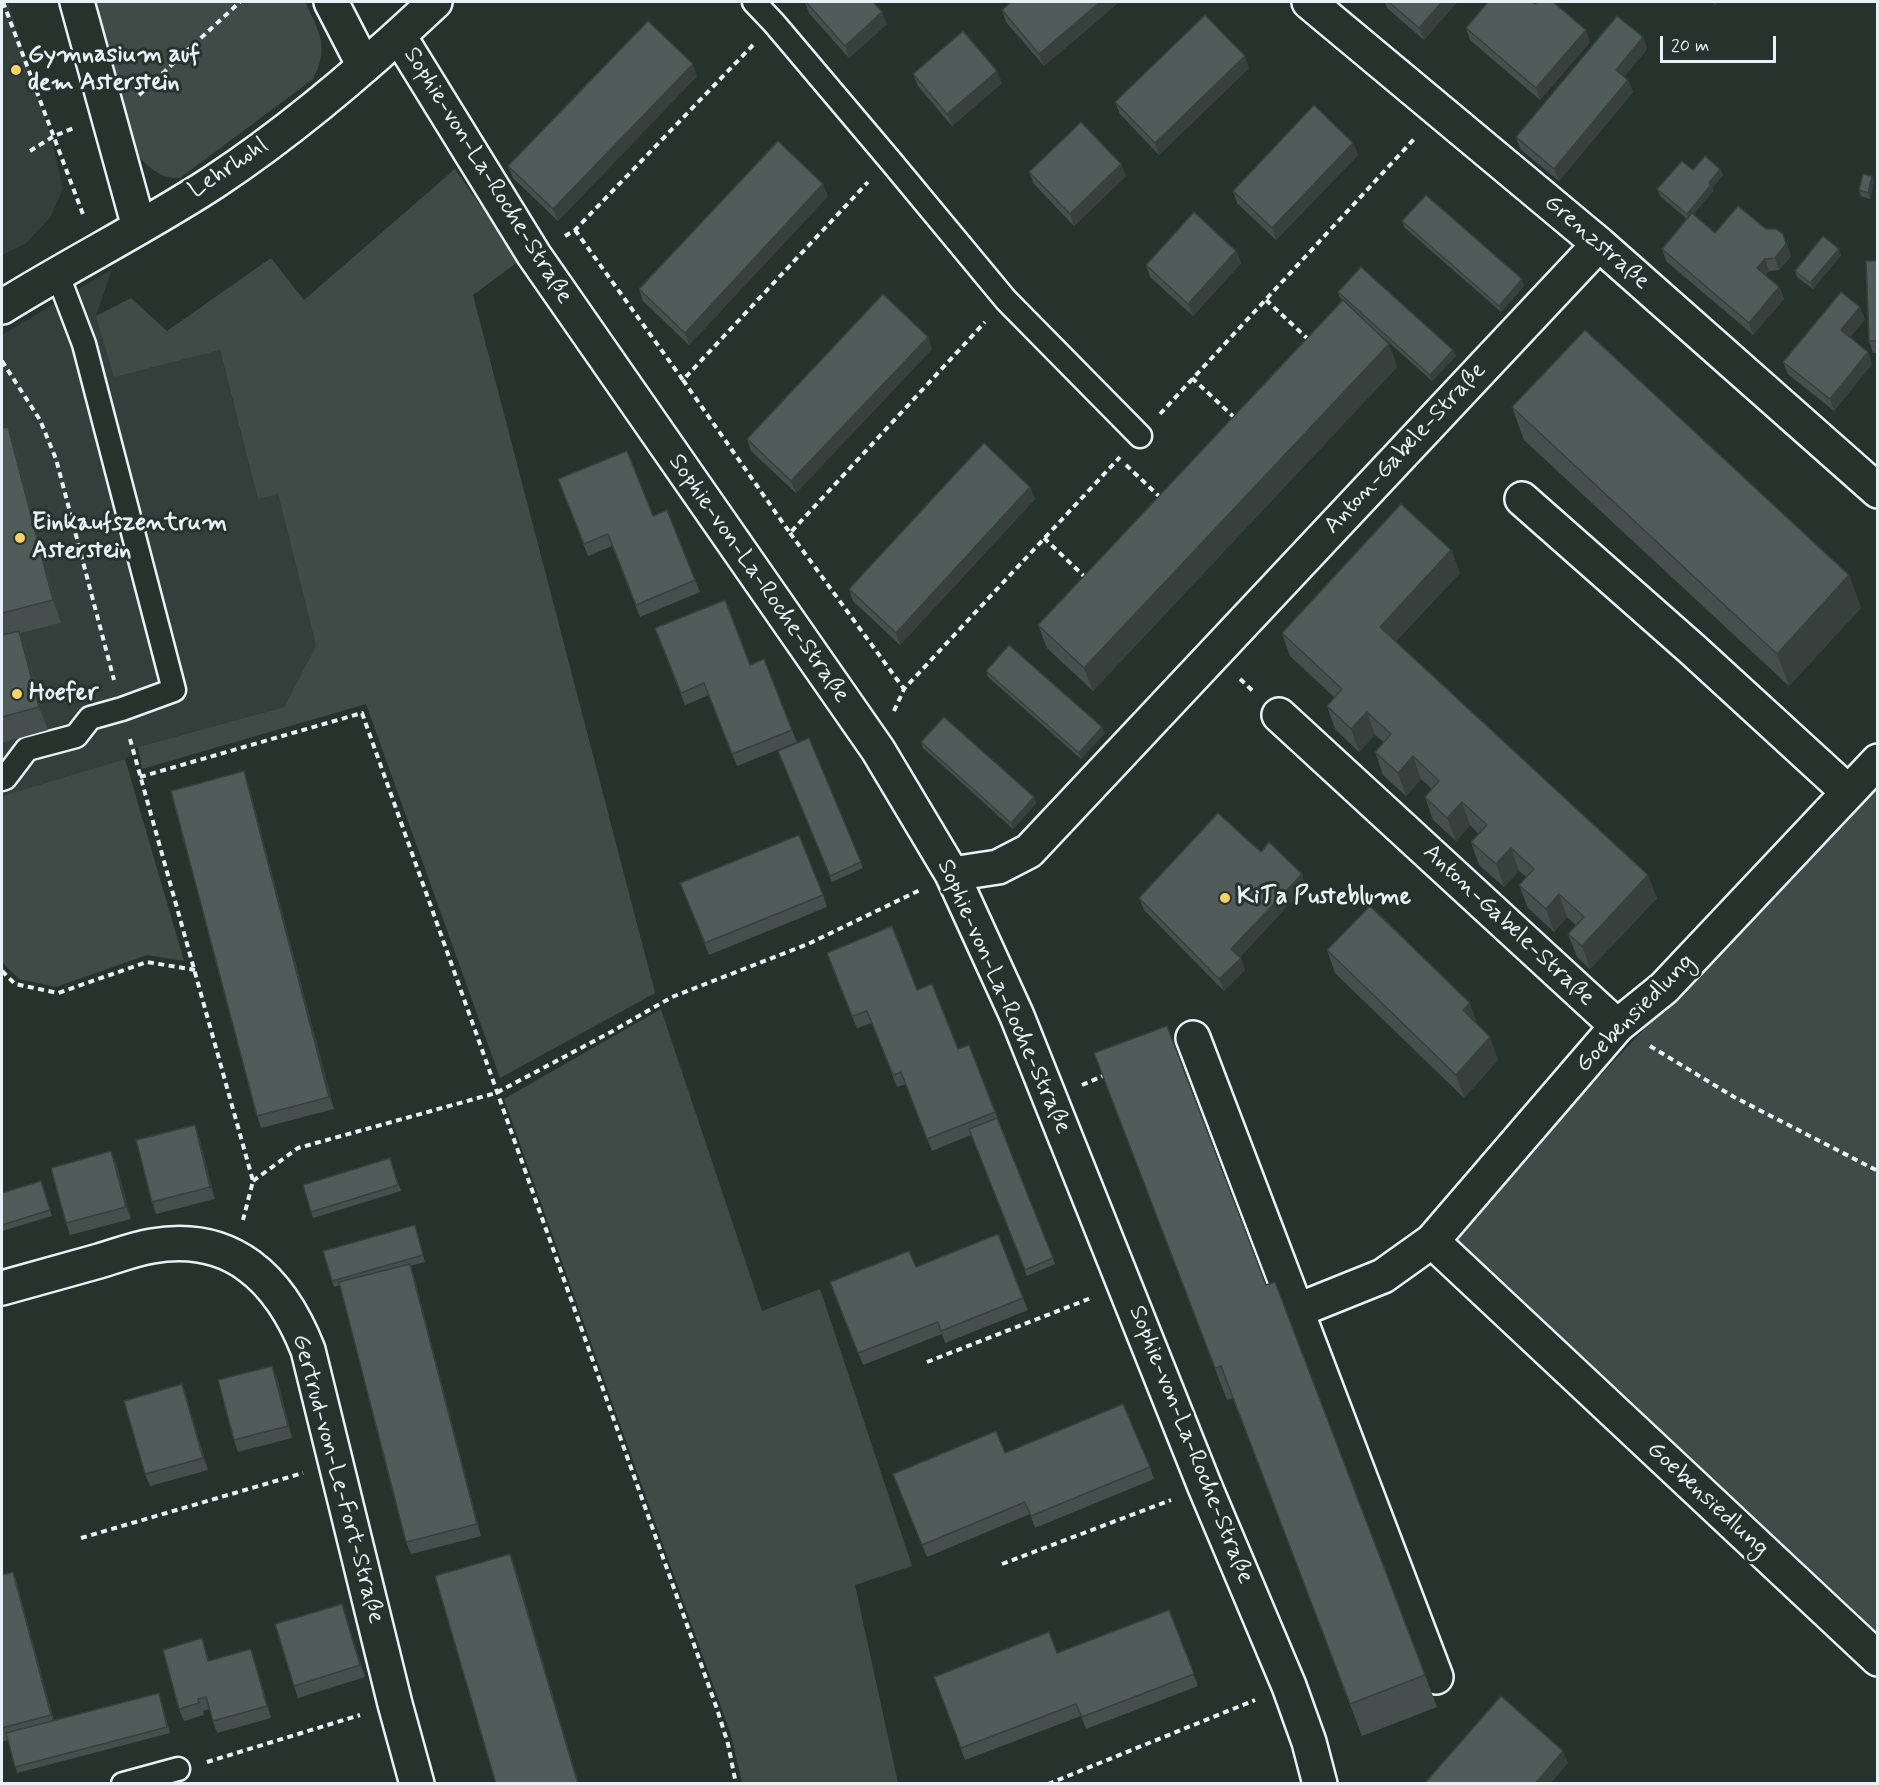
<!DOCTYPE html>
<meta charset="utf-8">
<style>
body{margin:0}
#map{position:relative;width:1879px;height:1785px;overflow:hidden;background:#26332d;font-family:Mynerve,sans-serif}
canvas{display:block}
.frame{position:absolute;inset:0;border:3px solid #e8f1f8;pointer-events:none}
.scale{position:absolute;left:1660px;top:36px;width:116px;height:27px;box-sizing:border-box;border:3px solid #e8f1f8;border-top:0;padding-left:8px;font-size:18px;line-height:21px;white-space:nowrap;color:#e8f1f8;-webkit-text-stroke:4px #26332d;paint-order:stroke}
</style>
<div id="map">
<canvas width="1879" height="1785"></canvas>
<div class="frame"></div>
<div class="scale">20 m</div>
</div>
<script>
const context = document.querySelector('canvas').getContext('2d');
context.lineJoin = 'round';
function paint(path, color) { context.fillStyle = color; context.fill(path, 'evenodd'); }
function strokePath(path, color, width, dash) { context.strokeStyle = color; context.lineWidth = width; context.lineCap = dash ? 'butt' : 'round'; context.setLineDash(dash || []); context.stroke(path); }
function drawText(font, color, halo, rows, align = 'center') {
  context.font = font + ' Mynerve,sans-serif'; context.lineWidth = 6; context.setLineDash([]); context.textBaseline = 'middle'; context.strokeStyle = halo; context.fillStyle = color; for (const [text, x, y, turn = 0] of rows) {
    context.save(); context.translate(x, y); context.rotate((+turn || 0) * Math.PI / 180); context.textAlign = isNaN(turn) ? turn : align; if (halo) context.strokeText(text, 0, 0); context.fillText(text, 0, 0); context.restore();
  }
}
paint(new Path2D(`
 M2,2h6l43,136 12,51 -13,29 -25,26 -23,11z
 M112,269l-16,47 124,34 38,148 20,-5 38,153 -32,61 -146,40 -13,12 -123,37v-461z`), '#333f3a');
paint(new Path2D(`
 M93,2h212c14,29 25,46 8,77l-133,99c-20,2 -34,-13 -47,-28z
 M455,169l64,92 -46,34 182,698 -155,85 -134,-374 -224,65 -4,-22 146,-40 32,-61 -38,-152 -20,5 -38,-149 -106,27 -18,-61 35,-18 36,33 104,-73 33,42z
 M125,759l59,202 -37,-6 -91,32 -37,-8 -17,-17v-166z
 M1872,789l5,5v839l-430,-396z
 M661,1009l101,302 58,-22 92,277 -57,19 43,198h-156l-11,-48 -227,-636z`), '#3e4b47');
const lane = new Path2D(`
 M754,2l20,21 115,136 117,141 134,136
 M2,779l3,-1 22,-29 49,-13 14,-18 32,-9 52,-19 -90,-346 -27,-71
 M123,1784l55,-15`);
const street = new Path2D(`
 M1309,2l290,242 279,247
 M399,36l135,219 344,495 74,124 65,142 188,471 84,199 20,56 11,42
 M2,307c69,-43 143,-80 212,-125 79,-52 152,-115 221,-180
 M1522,499l170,150 156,143
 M1279,715l338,311
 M952,874l46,-7 31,-16 570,-607
 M1193,1038l243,639
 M1432,1241l446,418
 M2,1288c32,-9 64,-18 97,-27 17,-5 35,-12 53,-15 80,-14 128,33 156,104l87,354 22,80
 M1296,1311l87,-35 49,-35 185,-215 47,-38 214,-227`);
const secondary = new Path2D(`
 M77,2l62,225
 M331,2l33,64`);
strokePath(lane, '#e8f1f8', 27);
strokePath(street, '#e8f1f8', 38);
strokePath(secondary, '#e8f1f8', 38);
strokePath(new Path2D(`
 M3,2l81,215
 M139,95l101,-93
 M30,151l24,-15 20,-8
 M575,230l108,150 185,-198
 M565,236l10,-6 178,-185
 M1266,300l43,40
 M2,361l38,59 16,39 58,221
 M1192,378l44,41
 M683,380l107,153 195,-211
 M1160,414l255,-276
 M1126,465l36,34
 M790,533l114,156
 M1044,538l43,41
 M1240,679l14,13
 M894,711l10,-22 216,-232
 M130,739l123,442 -10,39
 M140,777l222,-64 355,996 11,35 8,40
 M2,971l13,13 43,9 89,-31 48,8
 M1650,1046l84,51 144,74
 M1082,1085l23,-10
 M253,1181l45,-33 198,-55 115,-61 61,-35 136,-53 112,-54
 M927,1362l164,-64
 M81,1538l222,-65
 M1002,1564l169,-64
 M207,1762l153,-47
 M1048,1784l207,-84`), '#e8f1f8', 4, [6, 4.5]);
strokePath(lane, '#26332d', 22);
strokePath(street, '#26332d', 33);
strokePath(secondary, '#26332d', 33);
paint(new Path2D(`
 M805,2l82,22 -38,34 -40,-45z
 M1119,2l-75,64 -38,-44 -4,-12z
 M1385,2h72l-33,38 -37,-32z
 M1466,28l124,14 -50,58 -70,-60z
 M1643,37l4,12 -23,28 4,3 5,12 -74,89 -39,-32 -4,-12z
 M1249,68l-90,87 -39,-41 -5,-12z
 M913,74l89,9 -50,43 -34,-40z
 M697,76l-139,145 -45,-43 -5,-12z
 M1353,143l5,12 -82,85 -39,-37 -4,-12z
 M1693,170l30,5 -11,13 1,3 -20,23 22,19 51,-4 17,5 8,22 -12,14 -10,1 -3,4 13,12 5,12 -31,36 -87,-74 -4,-12 25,-30 -27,-23 -3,-7z
 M1029,172l97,4 -52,50 -40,-42z
 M1872,176l2,6 -4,17 -9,-3 -2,-6z
 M828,196l-139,149 -46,-44 -4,-12z
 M1402,221l122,65 -23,26 -97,-85z
 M1236,251l5,12 -48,53 -43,-39 -4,-12z
 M1841,255l-28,34 -16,-12 -2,-6z
 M1878,261v92h-5l-4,-12z
 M1338,292l118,64 -24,25 -85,-76 42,39 8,23 -304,324 -46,-43 -9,-23 305,-325 -3,-2z
 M1865,319l-15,18 22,27 -38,47 -46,-37 -5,-12z
 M928,337l4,12 -136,144 -45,-42 -4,-12z
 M1512,407l337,168 12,33 -72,78 -265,-246z
 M8,427l8,23 45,173 -41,10 8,21 20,76 -46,13v-315z
 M558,479l95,37 42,64 5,12 -60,25 -28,-71 -24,10z
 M1030,487l5,12 -135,146 -47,-44 -4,-12z
 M1451,550l9,23 -64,68 261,257 -67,71 -13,-12 -9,-23 8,-9 -9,-8 -13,15 -26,-24 -9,-23 7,-8 -7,-6 -15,16 -25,-22 -8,-23 8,-8 -9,-9 -14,16 -23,-21 -8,-23 7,-8 -11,-10 -15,17 -23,-21 -8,-23 9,-10 -9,-7 -16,17 -24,-23 -8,-23 8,-8 -45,-42 -8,-23z
 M659,640l91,25 42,65 5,12 -60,24 -28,-71 -24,10z
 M986,671l119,62 -24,26 -93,-82z
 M809,738l54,130 -31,14 -54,-131z
 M921,742l115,61 -23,26 -90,-81z
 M248,783l86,326 -73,19 -4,-12z
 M1261,852l45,34 -66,71 5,13 -21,21 -80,-81 -5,-12z
 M685,895h138l4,12 -118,48z
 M1327,950l151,74 20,36 -34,38 -129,-125z
 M831,965l86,25 41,59 11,-4 86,219 -28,12 -56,-141 -39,16 -26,-67 -9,3 -25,-64 -15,5z
 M1094,1053l172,232 159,390 12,32 -75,29 -129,-338 -6,2z
 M195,1125l4,12 16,62 -59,15 -4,-12z
 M390,1158l11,33 -88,27 -2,-6z
 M116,1163l15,56 -61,16 -4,-12z
 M41,1181l11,35 -50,15v-38z
 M415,1225l10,37 -15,4 4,10 67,260 -70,18 -5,-12 -66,-257 -6,2 -2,-6z
 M916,1267l107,31 5,12 -83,33 -3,-9 -79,31 -28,-71z
 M277,1378l15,60 -54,14 -4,-12z
 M182,1384l26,86 -58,16 -5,-12z
 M1005,1453l145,14 4,12 -119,49 -5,-14 -103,43 -34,-83z
 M13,1572l4,12 37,137 105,-28 11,40 -153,40 -9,-33 -6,2v-167z
 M342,1604l23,73 -67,21 -4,-12z
 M1169,1610l29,76 -112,43 -5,-13 -116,44 -31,-83 123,-24z
 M206,1650l3,11h46l16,57 -54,15 -8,-24 -6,2 1,4 -20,6 -5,-12z`), '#454f4d');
paint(new Path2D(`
 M1100,2h19l-75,64 -5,-12z
 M1442,2h15l-33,38 -5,-12z
 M1713,2h6l-4,4z
 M882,12l5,12 -38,34 -4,-12z
 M1586,30l4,12 -50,58 -4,-12z
 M1643,37l4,12 -27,33 -4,-12z
 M1245,56l4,12 -90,87 -4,-12z
 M693,64l4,12 -139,145 -5,-12z
 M997,71l5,12 -50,43 -5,-12z
 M1628,80l5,12 -74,89 -5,-12z
 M1353,143l5,12 -82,85 -4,-12z
 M1121,164l5,12 -52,50 -4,-12z
 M1720,169l3,6 -11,13 1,3 -24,29 -2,-6 22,-31z
 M1872,176l2,6 -4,17 -2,-6z
 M823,184l5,12 -139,149 -4,-12z
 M1786,244l5,12 -12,14 -4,-12z
 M1839,249l2,6 -28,34 -3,-6z
 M1236,251l5,12 -48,53 -5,-12z
 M1765,259l4,12 -7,9 -5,-12z
 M1522,279l2,7 -23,26 -2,-6z
 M1779,287l5,12 -31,36 -4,-12z
 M1860,307l5,12 -20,23 -4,-12z
 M928,337l4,12 -136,144 -5,-12z
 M1389,344l8,23 -304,324 -9,-23z
 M1453,350l3,6 -24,25 -2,-6z
 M1868,352l4,12 -38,47 -4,-12z
 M8,427l8,23 45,173 -8,-23z
 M1030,487l5,12 -135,146 -4,-12z
 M1451,550l9,23 -72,77 -8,-23z
 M1849,575l12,33 -72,78 -12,-32z
 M19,631l9,23 20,76 -9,-23z
 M1367,712l8,23 -16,17 -8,-23z
 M1102,727l3,6 -24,26 -2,-6z
 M1413,756l8,23 -15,17 -8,-23z
 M244,771l4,12 86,326 -5,-12z
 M1034,797l2,6 -23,26 -2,-6z
 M1462,802l8,23 -14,16 -9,-23z
 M1511,848l8,23 -15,16 -8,-23z
 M1302,874l4,12 -70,75 -5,-12z
 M1648,875l9,23 -67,71 -8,-23z
 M1559,894l8,23 -13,15 -8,-23z
 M1241,958l4,12 -21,21 -5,-12z
 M1470,1003l8,23 -15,-16z
 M1490,1037l8,23 -34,38 -8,-23z
 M195,1125l4,12 16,62 -5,-12z
 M111,1151l5,12 15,56 -5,-12z
 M410,1264l4,12 67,260 -4,-12z
 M272,1366l5,12 15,60 -4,-12z
 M182,1384l4,12 22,74 -5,-12z
 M510,1554l5,12 64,218h-1z
 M13,1572l4,12 38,143 -4,-12z
 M342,1604l4,12 19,61 -5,-12z
 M251,1649l4,12 16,57 -4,-12z
 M1563,1751l5,12 -18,21h-15z`), '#38403e');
const building = new Path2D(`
 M806,2h67l9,10 -37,34z
 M1011,2h89l-61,52 -37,-44z
 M1389,2h53l-23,26z
 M1488,2h44l3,2 2,-2h16l33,28 -50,58 -70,-60z
 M1205,15l40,41 -90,87 -40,-41z
 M1617,16l26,21 -27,33 12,10 -74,89 -38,-32z
 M648,21l45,43 -140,145 -45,-43z
 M963,31l34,40 -50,43 -34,-40z
 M1314,105l39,38 -81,85 -39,-37z
 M1081,122l40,42 -51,50 -41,-42z
 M778,141l45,43 -138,149 -46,-44z
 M1705,156l15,13 -11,14 2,2 -24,29 -30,-25 25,-28 11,9z
 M1863,174l9,2 -4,17 -9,-3z
 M1426,195l96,84 -23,27 -97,-85z
 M1738,206l28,23h10l7,5 3,10 -11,14 -10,1 -8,9 22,19 -30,36 -87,-74 30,-36 23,20z
 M1194,212l42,39 -48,53 -42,-39z
 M1823,236l16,13 -29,34 -15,-12z
 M1866,261h12v80h-9z
 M1361,267l92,83 -23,25 -92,-83z
 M1841,292l19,15 -19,23 27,22 -38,47 -47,-37z
 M883,294l45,43 -137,144 -44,-42z
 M1343,300l46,44 -305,324 -46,-43z
 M1585,330l264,245 -72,79 -265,-247z
 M8,427l45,173 -51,13v-185z
 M984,443l46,44 -134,146 -47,-44z
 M627,451l26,65 14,-6 28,70 -59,25 -28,-71 -24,10 -26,-65z
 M1401,504l50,46 -71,77 268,248 -66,71 -14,-12 16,-17 -25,-23 -13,15 -27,-24 15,-16 -23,-21 -15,16 -25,-22 16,-17 -25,-23 -15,16 -22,-21 14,-16 -26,-25 -15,17 -23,-21 16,-18 -24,-22 -16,17 -24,-23 15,-17 -60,-56z
 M725,600l25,65 14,-6 28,71 -60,24 -28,-71 -23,10 -26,-65z
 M19,631l20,76 -37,10v-82z
 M1009,645l93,82 -23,26 -93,-82z
 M944,717l90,80 -23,26 -90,-81z
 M809,738l52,124 -31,14 -52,-125z
 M244,771l85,326 -72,19 -86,-325z
 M1218,813l43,39 8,-10 33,32 -71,75 10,9 -22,21 -80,-81z
 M799,835l24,60 -118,48 -25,-60z
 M1370,906l100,97 -7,7 27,27 -34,38 -129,-125z
 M892,926l25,64 15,-6 26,65 11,-4 26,67 -68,27 -26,-67 -8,3 -26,-64 -15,5 -25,-63z
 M1167,1026l99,259 9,-3 150,393 -75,29 -129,-338 -6,2 -121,-315z
 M997,1118l56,140 -28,12 -56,-141z
 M195,1125l15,62 -58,15 -16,-62z
 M111,1151l15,56 -60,16 -15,-55z
 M390,1158l8,27 -87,27 -8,-27z
 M41,1181l9,29 -48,15v-32z
 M415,1225l8,30 -91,26 -9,-30z
 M998,1234l25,64 -82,33 -3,-9 -80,31 -28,-71 79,-31 7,16z
 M410,1264l67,260 -71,18 -67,-260z
 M272,1366l16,60 -54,14 -16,-60z
 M182,1384l21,74 -58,16 -21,-73z
 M1123,1404l27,63 -119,49 -6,-14 -103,43 -29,-71 103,-43 9,22z
 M510,1554l68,230h-82l-61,-208z
 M13,1572l38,143 -49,13v-153z
 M342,1604l18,61 -66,21 -19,-62z
 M1169,1610l25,64 -112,43 -6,-13 -115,44 -27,-71 115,-45 8,21z
 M202,1638l6,23 43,-12 16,57 -54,15 -7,-24 -8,2 1,4 -20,6 -16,-59z
 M159,1693l8,34 -152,40 -9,-34z
 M1501,1696l62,55 -28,33h-111z`);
paint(building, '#505c59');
strokePath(building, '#38403e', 1.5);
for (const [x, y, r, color] of [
 [16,70,6,"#ffd166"],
 [20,538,6,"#ffd166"],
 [17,694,6,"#ffd166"],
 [1225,898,6,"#ffd166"]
]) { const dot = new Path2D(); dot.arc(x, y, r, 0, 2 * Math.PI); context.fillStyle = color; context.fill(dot); strokePath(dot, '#26332d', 2); }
drawText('bold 24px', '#e8f1f8', '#26332d', [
 ["Gymnasium auf",28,56],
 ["dem Asterstein",28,84],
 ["Einkaufszentrum",32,524],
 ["Asterstein",32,552],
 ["Hoefer",29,694],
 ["KiTa Pusteblume",1237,898]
], 'left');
drawText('24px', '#e8f1f8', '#26332d', [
 ["Lehrhohl",229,169,-34],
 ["Sophie-von-La-Roche-Straße",487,176,58],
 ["Grenzstraße",1596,243,41],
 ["Anton-Gabele-Straße",1406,449,-47],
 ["Sophie-von-La-Roche-Straße",758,579,55],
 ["Anton-Gabele-Straße",1508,926,43],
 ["Sophie-von-La-Roche-Straße",1003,997,66],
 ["Goebensiedlung",1636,1014,-45],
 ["Sophie-von-La-Roche-Straße",1190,1445,68],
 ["Gertrud-von-Le-Fort-Straße",337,1479,75],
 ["Goebensiedlung",1707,1500,43]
]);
</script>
